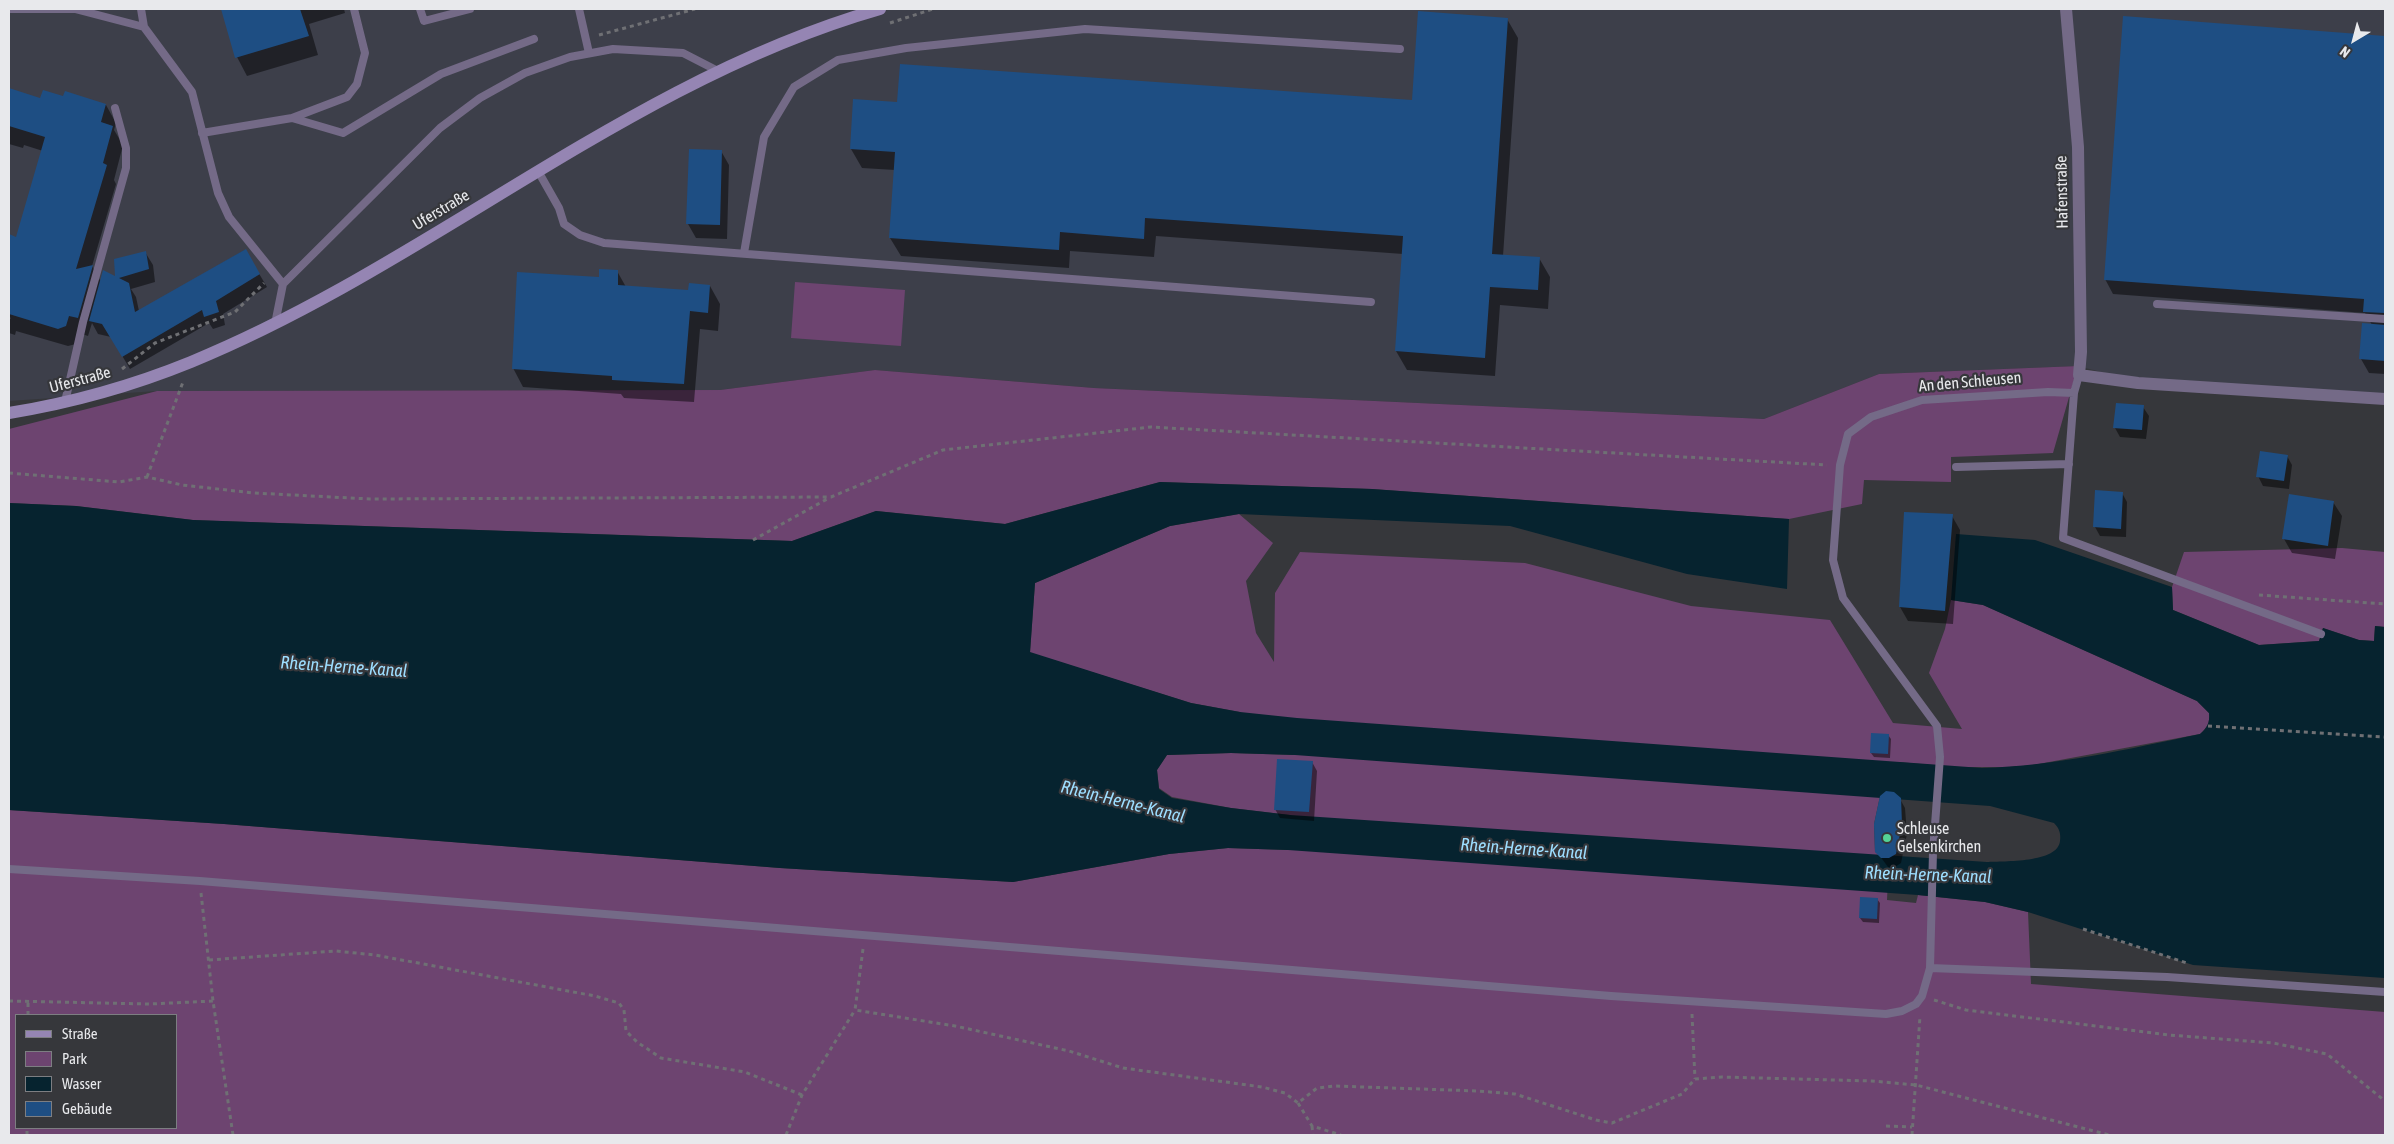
<!DOCTYPE html>
<meta charset="utf-8">
<style>
body{margin:0}
#map{position:relative;width:2394px;height:1144px;overflow:hidden;background:#36373b;font-family:"Asap Condensed",sans-serif}
canvas{display:block}
.frame{position:absolute;inset:0;border:10px solid #e8e9ec;pointer-events:none}
.legend{position:absolute;left:15px;top:1014px;width:162px;height:115px;box-sizing:border-box;background:#36373b;border:1px solid #7d7e82;margin:0;padding:6px 9px;list-style:none;font-size:15px;color:#e8e9ec}
.legend li{display:flex;align-items:center;gap:10px;height:25px}
.legend b{width:25px;border:1px solid #7d7e82}
.north{position:absolute;left:2329px;top:15px;width:50px;height:50px;-webkit-text-stroke:4px #36373b;paint-order:stroke;rotate:217deg;font-size:14px;font-weight:700;line-height:20px;text-align:center;color:#e8e9ec}
.north::after{content:'';display:block;margin:auto;width:18px;height:22px;background:#e8e9ec;clip-path:polygon(50% 0,100% 100%,50% 72%,0 100%)}
</style>
<div id="map">
<canvas width="2394" height="1144"></canvas>
<div class="frame"></div>
<ul class="legend">
<li><b style="height:6px;background:#9585b3"></b>Straße</li>
<li><b style="height:14px;background:#6d4470"></b>Park</li>
<li><b style="height:14px;background:#06232f"></b>Wasser</li>
<li><b style="height:14px;background:#1e4e83"></b>Gebäude</li>
</ul>
<div class="north">N</div>
</div>
<script>
const context = document.querySelector('canvas').getContext('2d');
context.lineJoin = 'round';
function paint(path, color) { context.fillStyle = color; context.fill(path, 'evenodd'); }
function strokePath(path, color, width, dash) { context.strokeStyle = color; context.lineWidth = width; context.lineCap = dash ? 'butt' : 'round'; context.setLineDash(dash || []); context.stroke(path); }
function drawText(font, color, halo, rows, align = 'center') {
  context.font = font + ' "Asap Condensed",sans-serif'; context.lineWidth = 4.5; context.setLineDash([]); context.textBaseline = 'middle'; context.strokeStyle = halo; context.fillStyle = color; for (const [text, x, y, turn = 0] of rows) {
    context.save(); context.translate(x, y); context.rotate((+turn || 0) * Math.PI / 180); context.textAlign = isNaN(turn) ? turn : align; if (halo) context.strokeText(text, 0, 0); context.fillText(text, 0, 0); context.restore();
  }
}
paint(new Path2D(`
 M9,9h2376v389l-246,-16 -61,-16 -199,8 -115,45 -670,-31 -219,-18 -155,20 -563,1 -148,10z`), '#3d3f4a');
paint(new Path2D(`
 M795,282l110,8 -4,56 -110,-8z
 M2078,366l-25,87 -102,4v25l-87,-2 -2,24 -73,15 -417,-30 -212,-7 -155,42 -129,-13 -84,30 -599,-21 -117,-14 -67,-3v-74l148,-38 563,-1 155,-20 219,18 670,31 115,-45z
 M1239,514l34,29 -27,38 10,52 18,29 1,-69 25,-41 225,11 166,43 139,14 63,103 69,6 -33,-56 16,-44 6,-29 32,5 214,96 12,12c1,10 -2,15 -9,21l-167,31 -23,2h-56l-55,-5 -5,30 -14,4 -6,28 1,28 14,6 -2,42 29,3 2,-8 67,7 43,10 3,72 354,28v123h-2376v-325l215,14 556,44 233,14 156,-28 59,-6 60,2 2,-35 -59,-7 -59,-11 -13,-9 -2,-18 10,-15 64,-2 63,2 -54,-43 -49,-9 -161,-50 5,-70 135,-57zM16,1015h160v113h-160z
 M2342,548l43,4v75l-10,-1 -1,15 -15,-1 -36,-12 -4,13 -60,4 -86,-35 -1,-23 12,-35z`), '#6d4470');
paint(new Path2D(`
 M1160,482l212,7 417,30 -2,70 -100,-15 -177,-48 -271,-12 -69,12 -135,57 -5,69 161,51 49,9 57,6 685,50c73,-2 147,-19 218,-34 7,-6 10,-11 9,-21l-12,-12 -214,-96 -32,-5 5,-66 79,6 137,47 1,23 86,35 60,-4 4,-13 36,12 15,1 1,-15 10,1v351l-192,-13 -165,-53 -43,-10 -67,-7 -630,-45 -60,-2 -59,6 -156,28 -233,-14 -556,-44 -215,-14v-307l67,3 117,14 599,21 84,-30 129,13zM1231,753l64,2 695,51 64,17c5,5 7,10 6,18 -2,22 -56,20 -73,21l-697,-47 -59,-7 -59,-10 -13,-9 -2,-19 10,-15z`), '#06232f');
paint(new Path2D(`
 M223,9h121l1,4 -36,11 9,31 -71,21 -10,-19z
 M2124,17l261,20v337l-16,-1 -8,-14 11,-34 -7,-12 -252,-19 -8,-15z
 M1507,19l11,19 -15,218 36,2 11,19 -2,32 -48,-4 -5,71 -88,-6 -11,-19 7,-97 -247,-18 -2,21 -84,-6 -1,17 -168,-12 -11,-18 5,-68 -33,-2 -11,-19 47,-46 515,-1z
 M9,89l32,10 23,-2 42,8 10,18 -2,7 9,15 -9,35 2,4 -24,82 9,16 16,-4 28,-26 8,13 2,17 -24,7 5,8 3,14 106,-61 22,37 -44,27 2,11 -12,4 -4,-6 -79,46 -19,-32 -13,-3 -6,-11 -4,13 -9,-3 -3,11 -8,2 -52,-15 -1,4 -6,-2v-13l2,-2 -2,-1v-81l8,2 26,-87 -19,-6 -1,3 -14,-4z
 M721,151l8,14 -2,74 -31,-1 -8,-14z
 M617,271l9,16 64,5 20,-6 10,18 -2,27 -18,-2 -6,73 -70,-4 -3,-4 -98,-7 -10,-19 87,-89z
 M2143,407l6,9 -3,23 -26,-2 -5,-9z
 M2287,456l5,9 -3,24 -26,-3 -5,-10z
 M2122,493l5,9 -1,35 -26,-1 -5,-9z
 M2333,502l9,14 -7,43 -43,-6 -8,-14z
 M1952,516l8,14 -7,94 -45,-3 -8,-14z
 M1872,734l16,1 3,4 -1,19 -16,-1 -3,-4z
 M1312,762l5,9 -3,50 -34,-3 -5,-9z
 M1900,799l5,9 2,26 -6,29 -6,4h-7l-11,-15z
 M1877,899l3,4 -1,20 -16,-1 -3,-4z`), '#0007');
paint(new Path2D(`
 M221,9h79l9,27 -74,22z
 M1418,11l90,7 -16,236 48,3 -2,33 -48,-3 -5,71 -90,-7 8,-115 -258,-18 -1,21 -84,-7 -1,18 -170,-12 6,-86 -45,-3 3,-50 44,3 3,-38 512,36z
 M2123,16l262,20v277l-22,-1 1,-13 -260,-19z
 M9,88l31,10 3,-8 20,6 2,-5 41,13 -5,18 12,4 -10,37 4,2 -31,104 17,-4 -15,53 -9,-2 -3,10 -8,3 -49,-15v-80l7,3 29,-100 -36,-11z
 M689,149l33,1 -2,75 -34,-1z
 M246,249l14,25 -44,27 3,11 -15,5 -2,-7 -80,47 -20,-33 -13,-3 14,-51 12,6 -1,-17 32,-8 3,18 -30,9 10,5 6,29z
 M599,269l19,1v15l70,5 1,-7 21,2 -2,28 -18,-2 -6,73 -72,-4v-4l-100,-7 5,-97 82,5z
 M2362,323l23,2v36l-26,-2z
 M2116,403l28,2 -2,25 -29,-2z
 M2260,451l28,4 -4,26 -28,-4z
 M2095,490l28,2 -2,37 -28,-2z
 M2289,494l45,7 -6,45 -46,-7z
 M1904,512l49,2 -8,97 -46,-4z
 M1871,733l18,1 -1,20 -18,-1z
 M1277,759l36,2 -4,51 -35,-2z
 M1886,791l8,1 7,6 1,26 -6,30 -7,4h-8l-6,-6 -1,-28 6,-28z
 M1860,897l18,1 -1,21 -18,-1z`), '#1e4e83');
strokePath(new Path2D(`
 M890,23l43,-14
 M599,35l96,-26
 M122,369l33,-26 80,-31 29,-29
 M9,473l110,9 28,-5 35,8 72,8 116,6 461,-2 112,-47 208,-23 676,38
 M147,477l36,-95
 M753,540l76,-42
 M2259,595l126,9
 M2208,726l177,11
 M201,893l12,108 20,134
 M2083,929l104,34
 M863,949l-8,61 100,16 114,25 54,17 139,19 23,6 13,10 19,-15 18,-2 143,5 37,3 81,26 16,3 70,-29 13,-15 27,-2 150,4 44,4 193,50
 M209,960l127,-9 39,4 220,41 24,7 5,7 2,21 11,11 24,16 84,14 57,23
 M1934,1000l32,10 203,25 104,8 54,11 58,47
 M9,1001l140,3 64,-3
 M1692,1014l3,65
 M28,1015v-14
 M1298,1103l14,23 29,9
 M1312,1126l1,9
 M1886,1126l26,1
 M27,1135v-7
 M786,1135l16,-40 53,-85
 M1912,1135l8,-119`), '#6f7074', 3, [4, 4]);
strokePath(new Path2D(`
 M9,9h66l69,18 48,65 26,101 11,24 54,67
 M141,9l3,18
 M420,9l4,12 46,-12
 M579,9l10,44
 M292,118l51,15 98,-59 93,-35
 M202,133l90,-15 55,-21 10,-13 8,-31 -11,-44
 M538,171l21,37 5,16 16,11 24,8 767,59
 M744,253l20,-116 30,-50 44,-27 68,-12 179,-19 315,20
 M2157,304l228,15
 M275,324l8,-40 157,-156 40,-30 45,-25 45,-16 43,-8 70,4 35,18
 M2079,375l-5,18 -11,145 258,96
 M65,402l18,-80 43,-154v-20l-11,-40
 M1956,467l113,-3
 M9,869l191,12 1411,115 275,18 16,-3 14,-7 6,-8 8,-28 3,-116 7,-95 -3,-31 -94,-128 -10,-38 7,-95 8,-31 23,-17 51,-17 126,-8 26,1
 M1930,968l237,9 218,15`), '#746a87', 8);
strokePath(new Path2D(`
 M2066,9l12,138 3,205 -2,23 59,8 247,16`), '#746a87', 12);
strokePath(new Path2D(`
 M9,413c62,-10 123,-27 182,-51 239,-98 437,-281 689,-353`), '#9585b3', 12);
for (const [x, y, r, color] of [
 [1887,838,5,"#54d396"]
]) { const dot = new Path2D(); dot.arc(x, y, r, 0, 2 * Math.PI); context.fillStyle = color; context.fill(dot); strokePath(dot, '#36373b', 2); }
drawText('16px', '#e8e9ec', '#36373b', [
 ["Hafenstraße",2062,192,-91],
 ["Uferstraße",441,210,-31],
 ["Uferstraße",80,380,-15],
 ["An den Schleusen",1970,382,-5]
]);
drawText('16px', '#e8e9ec', '#36373b', [
 ["Schleuse",1897,829],
 ["Gelsenkirchen",1897,847]
], 'left');
drawText('italic 18px', '#9ddeff', '#36373b', [
 ["Rhein-Herne-Kanal",344,667,4],
 ["Rhein-Herne-Kanal",1123,802,14],
 ["Rhein-Herne-Kanal",1524,849,4],
 ["Rhein-Herne-Kanal",1928,875,2]
]);
</script>
